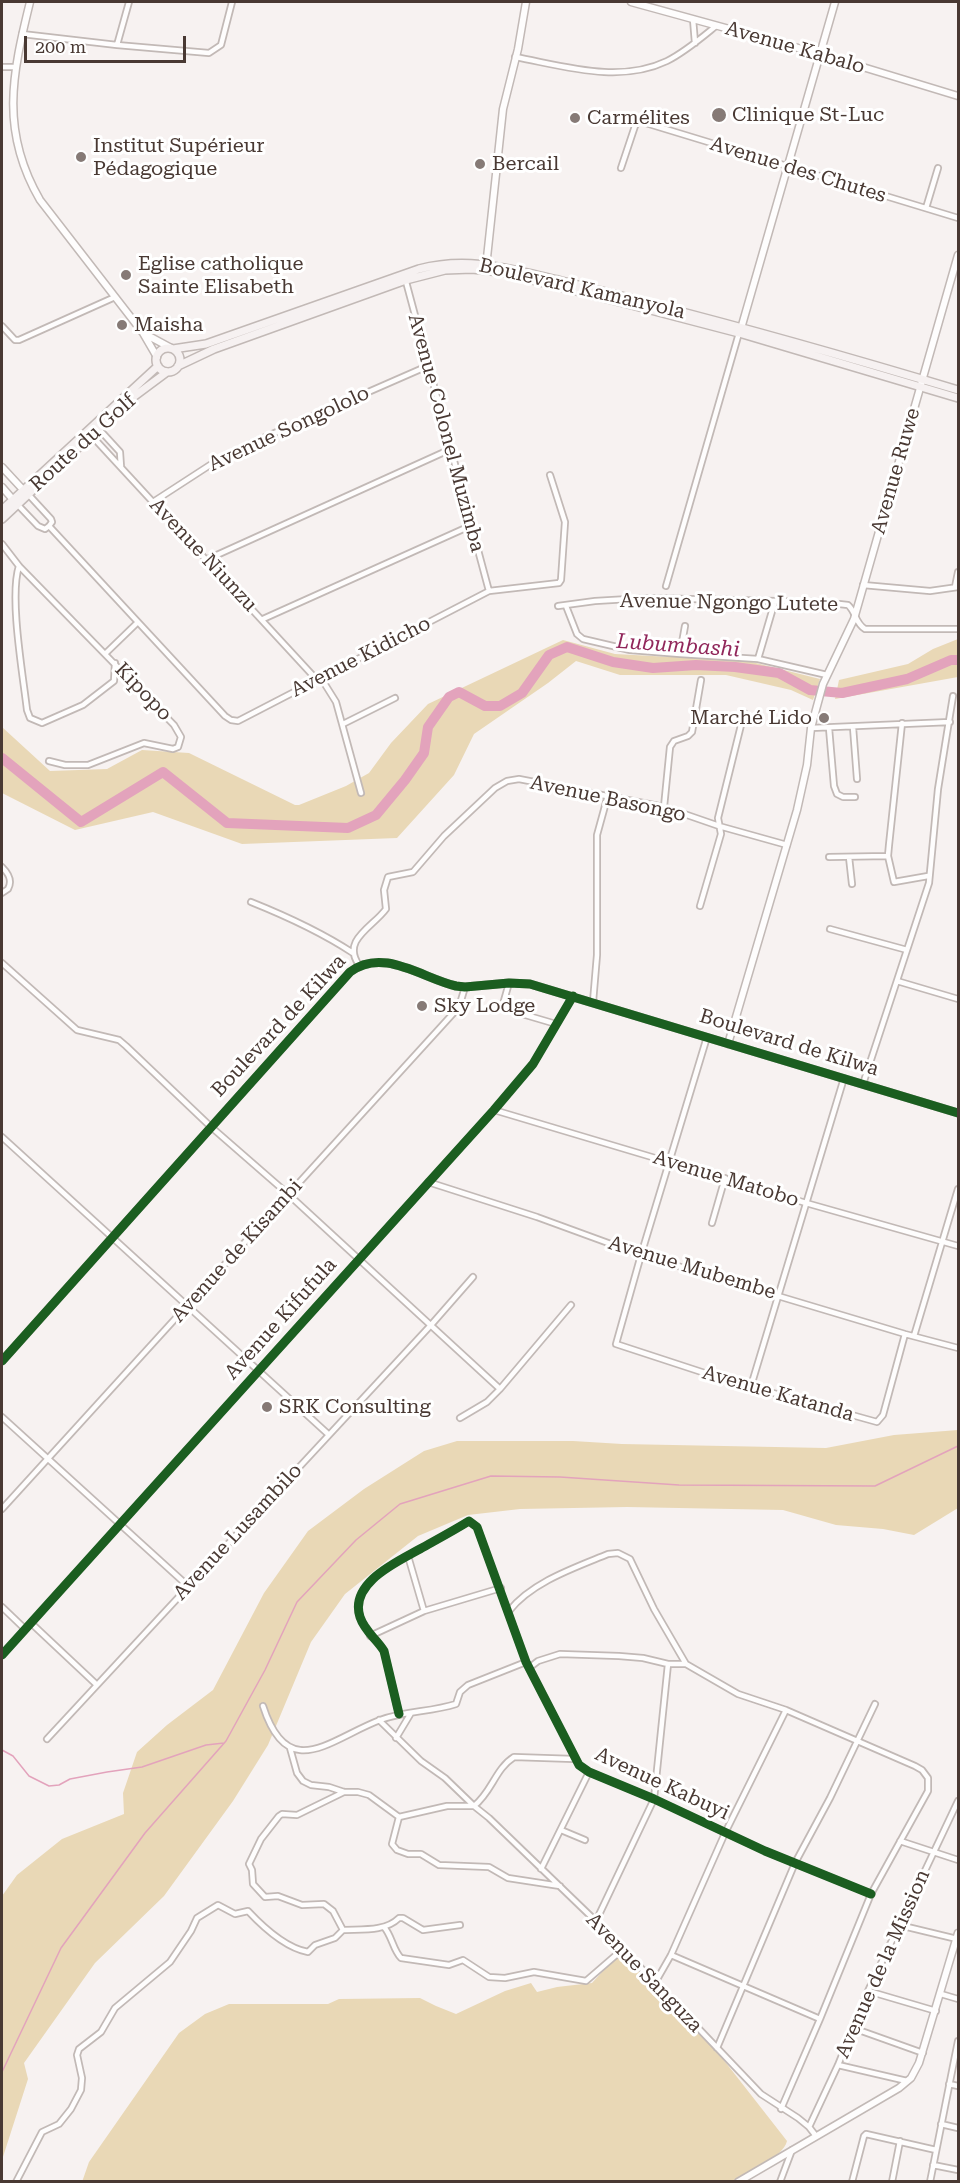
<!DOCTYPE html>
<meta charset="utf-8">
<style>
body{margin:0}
#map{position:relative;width:960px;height:2183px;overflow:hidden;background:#f7f2f1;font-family:"Roboto Serif",serif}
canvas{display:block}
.frame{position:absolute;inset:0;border:3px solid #493933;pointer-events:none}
.scale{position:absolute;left:24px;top:36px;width:162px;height:27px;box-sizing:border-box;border:3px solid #493933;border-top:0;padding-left:8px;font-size:18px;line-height:21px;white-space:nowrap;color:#493933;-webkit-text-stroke:4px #fff;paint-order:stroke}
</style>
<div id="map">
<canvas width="960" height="2183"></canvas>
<div class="frame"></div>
<div class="scale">200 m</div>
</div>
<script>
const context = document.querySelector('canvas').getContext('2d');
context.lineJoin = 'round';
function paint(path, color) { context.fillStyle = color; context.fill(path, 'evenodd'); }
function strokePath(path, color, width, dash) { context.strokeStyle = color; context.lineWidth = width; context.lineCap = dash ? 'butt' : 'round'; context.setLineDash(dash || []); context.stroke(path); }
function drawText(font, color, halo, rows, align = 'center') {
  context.font = font + ' "Roboto Serif",serif'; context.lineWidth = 6; context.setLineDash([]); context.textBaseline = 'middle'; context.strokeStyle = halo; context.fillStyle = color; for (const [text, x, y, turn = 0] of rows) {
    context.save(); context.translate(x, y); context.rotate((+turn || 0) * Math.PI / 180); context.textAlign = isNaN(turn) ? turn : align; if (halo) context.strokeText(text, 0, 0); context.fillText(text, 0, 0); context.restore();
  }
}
paint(new Path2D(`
 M958,639v38l-123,22 4,-19 69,-16 25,-15z
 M563,640l52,14 56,3 53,-2 96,24 -7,21 -22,-10 -65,-15h-106l-44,-14 -28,22 -74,51 -20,41 -57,63 -155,6 -89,-32 -78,18 -73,-37v-66l48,44 57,-2 35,-19 47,3 106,52h4l47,-19 23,-13 22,-30 37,-39z
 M958,1430v78l-44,27 -31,-6 -47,-4 -53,-15 -156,-3 -107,2 -52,6 -50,21 -73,58 -34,48 -43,103 -35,56 -69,95 -69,67 -71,100 4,16 -26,81v-264l15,-21 45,-36 62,-25 -1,-21 14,-41 30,-27 46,-35 51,-97 44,-62 56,-42 60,-38 33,-10h116l49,3 204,4 68,-13z
 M623,1949l82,87 82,105c-4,17 -40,32 -55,40l-650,1 7,-20 90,-129 26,-19 24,-10h99l11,-5 81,-1 16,8 20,8 49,-23 26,-8 6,9 20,-5 35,-4z`), '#e9d8b6');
strokePath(new Path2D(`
 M2,1750l11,6 16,20 20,10 10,-1 11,-6 37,-7 35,-5 64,-22 18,-2
 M2,2072l59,-124 84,-115 81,-92 39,-71 32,-68 59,-62 44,-36 91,-28 69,1 119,8 196,1 83,-40`), '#e3a3bc', 1.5);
strokePath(new Path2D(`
 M2,758l79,64 82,-50 64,51 121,5 28,-13 29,-35 19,-27 4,-26 21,-30 10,-5 26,14h15l22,-13 27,-38 18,-8 46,15 40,6 43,-3 39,2 44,6 31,17 32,3 65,-14 44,-19h7`), '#e3a3bc', 10);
const minor = new Path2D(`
 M693,19l2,24
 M22,34l95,11 92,8 12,-8 11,-43
 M117,45l12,-43
 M515,57c49,9 104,27 152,4 18,-9 33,-22 49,-35
 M2,67h11
 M621,168l14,-42 4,-5 319,97
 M926,208l12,-40
 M405,278l84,313
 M2,326l13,14h4l96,-43
 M98,428l22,24 1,15
 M91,435l226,245
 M28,494l23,25 1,3 -3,4
 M153,502l57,-37 44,-23 176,-77
 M17,504l21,22 7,3 4,-3
 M49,526l176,190 6,4 7,1 251,-130 70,-8 2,-3 4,-58 -15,-47
 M2,544l17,22 155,159 7,12 -3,10 -5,2 -29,-6 -56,22h-23l-16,-4
 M208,559l243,-110
 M19,566c-10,31 4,109 8,144l3,8 12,5 41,-18 31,-24 1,-18
 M863,585l67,6 28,-4
 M666,586l73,-253
 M955,587l3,-15
 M558,606l37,-5 51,-3 175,4 27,3c8,7 7,18 17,24h93
 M566,606l11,28 6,5 47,11 50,4
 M263,619l207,-93
 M685,626l-5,28 78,5 69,16
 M106,653l32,-31
 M758,659l17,-58
 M321,678l15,24 25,91
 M902,723l-13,122 -1,11 6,26 34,-6
 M343,724l52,-26
 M853,727l4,52
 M811,728l139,-6
 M829,728l5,58 3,8 6,3h12
 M664,807l6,-60 4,-6 14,-5 4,-4 9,-52
 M829,857l59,-1
 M849,857l3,27
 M2,867c6,6 11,13 6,22l-6,4
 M251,902c35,14 70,30 102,51
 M700,906l21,-72 -3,-16 26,-105
 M830,929l77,21
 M2,963l75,67 42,10 7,6 84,80 78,68 212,195
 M359,965c-18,-25 14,-38 27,-56l-2,-19 4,-13 25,-5 31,-36 51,-48 12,-7 12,-2 145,28 55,19 68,19
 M897,981l61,18
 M509,983l-6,21 2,5 51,15
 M593,1002l4,-47v-120l11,-40
 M707,1037l-66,218 -25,89 107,35 154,43 6,-7 22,-81
 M863,1084l66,-201 9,-94 15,-93
 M494,1110l312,93 152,43
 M2,1137l326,297
 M428,1182l109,35 104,38 264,79 53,14
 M712,1223l13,-45
 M914,1336l44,-147
 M751,1386l93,-308
 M2,1417l186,169
 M460,1418l27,-16 13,-13 71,-84
 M2,1509l457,-502 6,-20
 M408,1556l16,55
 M2,1607l23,22
 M509,1611c23,-29 65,-43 99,-57l10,-1 12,6 24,50 32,55
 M31,1623l66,62
 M370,1636l54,-25 77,-23
 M2,1655l492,-545 39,-46 40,-68
 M529,1668l9,-7 22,-7 59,2 24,2 25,6h18l52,30 48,16 129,56 7,4 6,8v13l-57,103 -51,125 -39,90
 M263,1706c25,78 67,33 117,14 24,-9 51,-8 76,-16l4,-12 8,-7 58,-23
 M399,1714l-15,-63c-7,-12 -19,-19 -24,-34 -11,-34 37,-55 60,-68 16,-9 33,-18 49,-28l8,6 49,135 53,103 10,7 65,27 111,52 106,43
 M379,1720l42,41 24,17 29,28 15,12 114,110 158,166 37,24 11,9 7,9
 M396,1738l15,-25
 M47,1739l384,-414 42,-48
 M290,1748l7,25 6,8 8,4 18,2 15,5h14l11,3 30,22
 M399,1817l-7,27 5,6 11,4h13l18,11 50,2 19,11 52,8
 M399,1817l48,-11h27c18,-14 21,-37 40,-49l60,2
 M561,1830l24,10
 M900,1841l58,19
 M541,1869l48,-97
 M596,1921l58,-122 14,-135
 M899,1925l58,14
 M384,1927c8,9 9,23 17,31l48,7 14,-5 26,17 16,1 29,-6 52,9 37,-32
 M343,1930l-10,-19 -9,-7 -22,1 -24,-9 -13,1 -12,-13 -1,-14 -3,-6 12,-25 18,-23 3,-2 15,1 47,-23
 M671,1955l149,64
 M655,1983l16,-28 54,-122 61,-123
 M868,1991l68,20
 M941,1994l17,5
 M853,2028l70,25
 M717,2048l78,-185 35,-65 45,-94
 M838,2065l69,16
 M949,2084l9,2
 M941,2124l17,4
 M809,2127l29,-62 30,-74 90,-190
 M933,2165l25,5
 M16,2182l26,-50 17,-8 12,-15 10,-19 1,-12 -5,-23 2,-6 22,-17 14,-24 55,-46 21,-31 6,-13 21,-13 17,9 13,-3c15,16 38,37 60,41l7,-7 20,-7 8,-8c18,-1 42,2 56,-12h4l20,12 37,-5
 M780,2182l12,-32
 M852,2182l12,-46 2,-2 70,16
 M892,2182l8,-41
 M930,2182l28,-141`);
const tertiary = new Path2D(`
 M30,2c-18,73 -30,129 10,198l103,133 14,24
 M631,2l189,52 138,42
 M486,267l17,-158 15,-60 8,-47
 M740,332l95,-330
 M145,334l26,14
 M2,467l25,27
 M2,487l13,15
 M728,1044l69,-234 10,-45 4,-37 12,-44 31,-65 104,-364
 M2,1361l348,-389c33,-25 72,6 106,14l9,1 44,-4 21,1 428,129
 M738,2182l161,-94 12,-10 8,-15 39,-130`);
const secondary = new Path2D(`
 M156 360a12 12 0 1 1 24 0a12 12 0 1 1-24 0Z
 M173,349l33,-5 213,-75c50,-13 90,0 139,11 32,8 65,16 97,25 102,26 203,55 303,85
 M178,366l36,-17 192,-69 39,-10 27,-1 28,3 124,31 115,30 219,65
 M2,510l156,-144
 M2,519l126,-118 39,-29`);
strokePath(minor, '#c2b9b6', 8);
strokePath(tertiary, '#c2b9b6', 9);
strokePath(secondary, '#c2b9b6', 10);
strokePath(minor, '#fefdfd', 4.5);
strokePath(tertiary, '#fefdfd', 6);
strokePath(secondary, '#f6f1f1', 7);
strokePath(new Path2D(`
 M2,1361l348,-389c33,-25 72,6 106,14l9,1 44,-4 21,1 428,129
 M2,1655l492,-545 39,-46 40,-68
 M399,1714l-15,-63c-7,-12 -19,-19 -24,-34 -11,-34 37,-55 60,-68 16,-9 33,-18 49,-28l8,6 49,135 53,103 10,7 65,27 111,52 106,43`), '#1b5e20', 9);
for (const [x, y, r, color] of [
 [719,115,8,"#867a76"],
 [575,118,6,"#867a76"],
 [81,157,6,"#867a76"],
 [480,164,6,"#867a76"],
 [126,275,6,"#867a76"],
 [122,325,6,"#867a76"],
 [824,718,6,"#867a76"],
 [422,1006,6,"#867a76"],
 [267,1407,6,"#867a76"]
]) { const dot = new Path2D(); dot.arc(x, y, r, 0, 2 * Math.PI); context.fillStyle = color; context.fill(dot); strokePath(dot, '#fff', 2); }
drawText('20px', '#493933', '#fff', [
 ["Avenue Kabalo",795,48,16],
 ["Avenue des Chutes",798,170,17],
 ["Boulevard Kamanyola",582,289,13],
 ["Avenue Songololo",289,429,-25],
 ["Avenue Colonel Muzimba",446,433,75],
 ["Route du Golf",83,443,-42],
 ["Avenue Ruwe",896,471,-74],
 ["Avenue Niunzu",203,555,47],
 ["Avenue Ngongo Lutete",729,603,1],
 ["Avenue Kidicho",361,657,-27],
 ["Kipopo",143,692,46],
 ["Avenue Basongo",608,799,12],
 ["Boulevard de Kilwa",279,1026,-47],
 ["Boulevard de Kilwa",789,1043,17],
 ["Avenue Matobo",726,1179,17],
 ["Avenue de Kisambi",237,1251,-48],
 ["Avenue Mubembe",692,1268,17],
 ["Avenue Kifufula",281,1319,-48],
 ["Avenue Katanda",778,1394,16],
 ["Avenue Lusambilo",238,1532,-47],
 ["Avenue Kabuyi",662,1784,25],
 ["Avenue de la Mission",883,1964,-66],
 ["Avenue Sanguza",644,1973,46]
]);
drawText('20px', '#493933', '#fff', [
 ["Clinique St-Luc",732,115],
 ["Carmélites",587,118],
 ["Institut Supérieur",93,146],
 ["Pédagogique",93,169],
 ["Bercail",492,164],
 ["Eglise catholique",138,264],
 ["Sainte Elisabeth",138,287],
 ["Maisha",134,325],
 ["Marché Lido",812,718,"right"],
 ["Sky Lodge",434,1006],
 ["SRK Consulting",279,1407]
], 'left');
drawText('italic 21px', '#91275b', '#fff', [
 ["Lubumbashi",678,646,4]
]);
</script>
